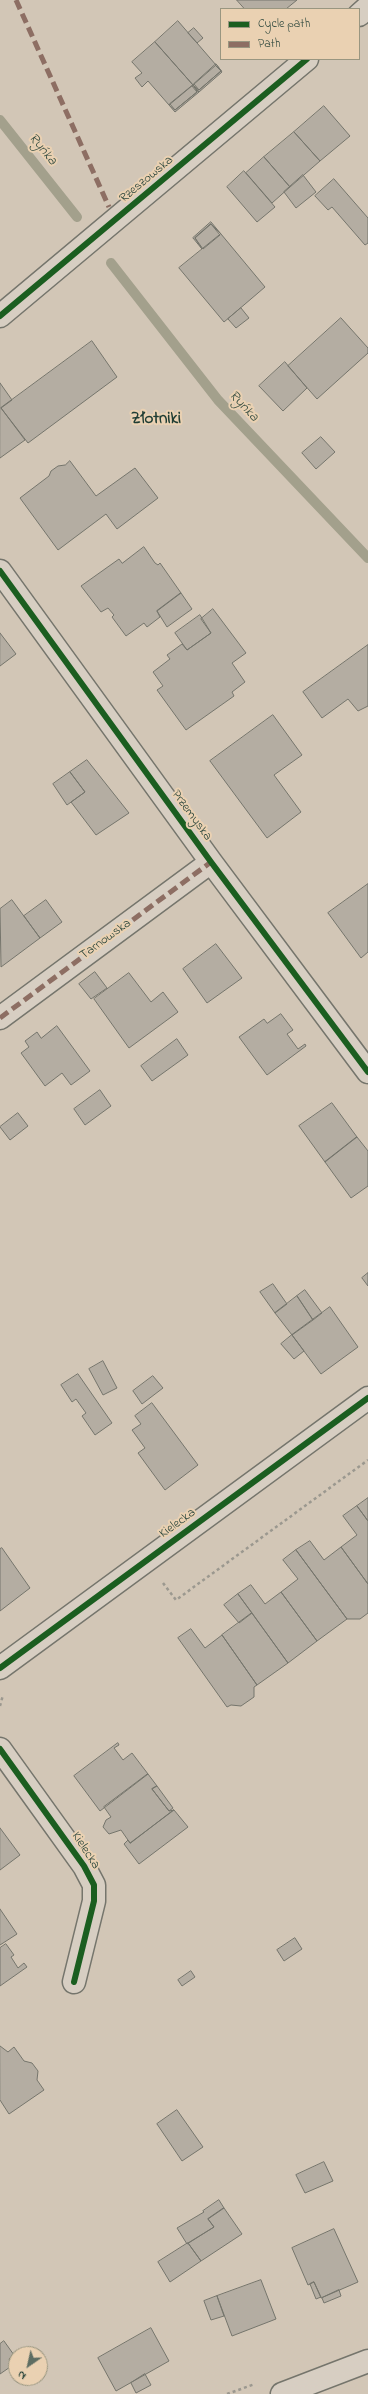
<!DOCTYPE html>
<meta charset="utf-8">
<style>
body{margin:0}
#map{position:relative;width:368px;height:2394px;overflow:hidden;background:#d2c6b6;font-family:"Indie Flower",sans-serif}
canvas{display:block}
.legend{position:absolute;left:220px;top:8px;width:140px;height:52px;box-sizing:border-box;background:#ead1b2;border:1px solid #999680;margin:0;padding:5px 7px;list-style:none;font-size:12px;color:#1f3d34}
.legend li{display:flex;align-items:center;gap:8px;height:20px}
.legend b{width:20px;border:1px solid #999680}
.north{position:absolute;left:8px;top:2346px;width:40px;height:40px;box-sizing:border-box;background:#ead1b2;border:1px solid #999680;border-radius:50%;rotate:214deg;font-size:11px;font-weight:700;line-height:16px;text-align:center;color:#1f3d34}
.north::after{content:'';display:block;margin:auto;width:14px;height:18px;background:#5e6d62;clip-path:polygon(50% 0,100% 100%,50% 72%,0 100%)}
</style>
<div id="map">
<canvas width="368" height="2394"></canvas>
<ul class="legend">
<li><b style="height:5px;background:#1b5e20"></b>Cycle path</li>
<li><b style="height:5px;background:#8d6e63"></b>Path</li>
</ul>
<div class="north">N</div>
</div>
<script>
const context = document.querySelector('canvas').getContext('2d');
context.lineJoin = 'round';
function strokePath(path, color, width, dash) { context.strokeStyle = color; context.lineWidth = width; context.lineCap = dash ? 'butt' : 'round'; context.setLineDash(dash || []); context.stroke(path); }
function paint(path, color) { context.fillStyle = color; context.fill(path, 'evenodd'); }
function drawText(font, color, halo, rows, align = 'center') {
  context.font = font + ' "Indie Flower",sans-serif'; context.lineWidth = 4; context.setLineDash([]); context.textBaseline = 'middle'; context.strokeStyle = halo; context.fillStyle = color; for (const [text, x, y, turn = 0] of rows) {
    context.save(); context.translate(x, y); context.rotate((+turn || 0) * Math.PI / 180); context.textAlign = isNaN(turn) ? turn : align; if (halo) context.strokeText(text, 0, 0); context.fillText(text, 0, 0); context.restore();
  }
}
strokePath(new Path2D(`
 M0,120l77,97
 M111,263l107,137 150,158`), '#a3a08c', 10);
const building = new Path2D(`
 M237,0h60l-11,9h-41z
 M178,21l38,44 -23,20 -38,-43z
 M194,28l9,10 -6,5 -9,-10z
 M155,42l38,43 -24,20 -21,-24 -6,6 -7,-9 7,-5 -10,-11z
 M216,64l6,8 -23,20 -6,-7 6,5 22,-19z
 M215,65l6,6 -22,19 -5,-6z
 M193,85l6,7 -24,20 -6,-7 6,5 22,-18z
 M192,86l5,6 -22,18 -5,-6z
 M324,106l26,30 -30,25 -26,-29z
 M294,132l26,29 -30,26 -26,-30z
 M264,157l26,30 -18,16 -26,-30z
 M244,171l31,36 -18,15 -30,-35z
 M303,175l13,17 -20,16 -12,-16z
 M334,179l34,39v25l-3,2 -33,-38 -4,3 -13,-14z
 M211,222l10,12 -10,-10 -16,14 7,11 -9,-11z
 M211,224l9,11 -17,14 -8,-11z
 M221,234l44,53 -41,35 -45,-54z
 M241,308l8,10 -13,10 -8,-9z
 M341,318l27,30v5l-51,46 -29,-33z
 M92,341l25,36 -89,66 -27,-35z
 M285,362l22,26 -24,23 -24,-25z
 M0,383l12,17 -11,8 24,32 -25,18z
 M321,437l14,15 -19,17 -14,-16z
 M70,461l26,35 39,-28 23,30 -41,31 -11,-15 -48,36 -38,-52 29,-22 2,-5 7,-5 7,-1z
 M144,547l11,16 3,2 2,-2 21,30 -24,18 3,6 -13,10 -3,-4 -18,13 -14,-19 2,-2 -6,-7 -7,4 -20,-26 38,-27 3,4z
 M181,593l11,16 -25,18 -10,-16z
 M213,609l33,44 -14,10 13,19 -13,10 2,4 -48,34 -29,-40 6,-4 -10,-14 17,-13 -3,-4 15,-11 5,6 24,-17 -10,-14z
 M200,615l11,18 -24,17 -12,-17z
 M0,633l16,21 -16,12z
 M368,645v61l-10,5 -10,-12 -26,19 -19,-26z
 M273,715l29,40 -28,20 27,37 -34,26 -57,-77z
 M87,760l42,53 -33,22 -25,-33 14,-10 -15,-20z
 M70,772l15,20 -18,13 -14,-21z
 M368,884v68l-7,6 -33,-45z
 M12,900l28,38 -39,29 -1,-58z
 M46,900l16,22 -22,16 -16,-22z
 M216,944l26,34 -35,25 -24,-34z
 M95,972l12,16 -16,11 -12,-15z
 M129,973l22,29 12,-10 15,20 -49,36 -35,-49z
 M281,1014l12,16 -6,4 11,15 7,-5 1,2 -39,29 -28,-38 25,-18 3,4z
 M57,1026l33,45 -19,14 -9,-12 -17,13 -24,-33 8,-6 -4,-6 12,-9 4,6z
 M177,1039l11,16 -36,26 -11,-15z
 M100,1090l11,16 -26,19 -11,-16z
 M332,1103l25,34 -32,25 -26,-36z
 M18,1113l10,13 -18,14 -10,-13z
 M357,1137l11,14v35l-17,12 -26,-36z
 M368,1273v13l-6,-8z
 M273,1284l14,20 -12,9 -15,-21z
 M305,1290l17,23 -9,7 -16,-24z
 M297,1296l16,24 -21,15 -17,-22z
 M330,1307l28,40 -37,27 -29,-39z
 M292,1335l12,16 -10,8 -13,-15z
 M103,1361l14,27 -14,7 -14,-26z
 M78,1374l34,49 -17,12 -13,-19 4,-3 -10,-14 -4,3 -11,-17z
 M153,1376l10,12 -21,16 -9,-13z
 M152,1403l46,62 -33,25 -27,-37 7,-5 -13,-18 9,-6 -6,-8z
 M368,1498v23l-11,-15z
 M357,1506l11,15v63l-27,-37 16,-12 -14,-19z
 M310,1541l14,19 17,-13 27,37v29l-8,6h-13l-51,-69z
 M2,1548l28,40 -30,23v-62z
 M296,1550l51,69 -30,22 -36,-49 17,-13 -15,-19z
 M251,1585l14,19 16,-12 36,49 -29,22 -50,-69z
 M238,1594l14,19 -13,10 -15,-18z
 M252,1613l36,50 -31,22 -35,-50z
 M191,1629l14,19 17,-13 35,50 -3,2v10l-13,9 -10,-1 -4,2 -49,-69z
 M118,1743l1,2 -5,3 9,12 9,-7 16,21 -48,37 -26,-35z
 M148,1774l9,12 -5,3 17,22 5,-1 -44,33 -9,-13 -12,4 -6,-7 3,-7 5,-3 -7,-10z
 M157,1786l16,22 -4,3 -17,-22z
 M174,1810l14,17 -49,37 -15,-20 4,-4 2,3z
 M0,1828l20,27 -20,15z
 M0,1909l17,25 -17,11z
 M295,1938l7,11 -18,12 -7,-11z
 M6,1944l8,11 -3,2 7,11 6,-5 3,4 -27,19v-38z
 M191,1971l4,6 -13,9 -4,-6z
 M0,2046l8,6 6,-5 10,14 8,2 6,8 -1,9 7,10 -35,24 -9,-14z
 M177,2110l26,37 -21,14 -25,-37z
 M324,2162l9,19 -28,12 -9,-18z
 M219,2200l5,8 -16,11 6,8 -27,17 -10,-16 27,-16 -1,-1z
 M224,2208l18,26 -41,27 -13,-18 26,-16 -6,-8z
 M334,2229l24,53 -37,16 -7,-16 -6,3 -16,-37z
 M188,2243l13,18 -31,21 -12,-20z
 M261,2280l15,39 -44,17 -15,-40z
 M314,2282l7,15 -5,2 -6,-15z
 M339,2290l2,6 -17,7 -2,-5z
 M217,2296l7,20 -13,4 -7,-19z
 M151,2328l18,33 -53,30 -18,-33z
 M4,2341l10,14 -5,4 4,6 -13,9v-30z
 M145,2374l6,11 -15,8 -5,-10z`);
paint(building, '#b4ada2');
strokePath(building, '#75756c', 1);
const minor = new Path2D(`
 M359,15l9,-8
 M0,316l307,-257
 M0,571l211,291 157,210
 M0,1018l211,-156
 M0,1668l368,-270
 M0,1749l84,117 10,19v16l-20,81
 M282,2394l86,-33`);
strokePath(minor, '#75756c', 25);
strokePath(new Path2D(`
 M163,1583l13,17 192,-140
 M0,1706l3,-11
 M227,2394l28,-10`), '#9b988f', 2.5, [3, 3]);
strokePath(minor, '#d7cec2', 22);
strokePath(new Path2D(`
 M16,0l93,207
 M0,1018l211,-156`), '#8d6e63', 5, [10, 5]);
strokePath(new Path2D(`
 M0,316l307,-257
 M0,571l211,291 157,210
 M0,1668l368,-270
 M0,1749l84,117 10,19v16l-20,81`), '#1b5e20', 6);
drawText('13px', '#1f3d34', '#ead1b2', [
 ["Rzeszowska",147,180,-40],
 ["Przemyska",191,816,54],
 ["Tarnowska",106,940,-36],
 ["Kielecka",178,1524,-36],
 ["Kielecka",85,1851,57]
]);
drawText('italic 14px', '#30493e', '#ead1b2', [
 ["Ryńka",42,150,51],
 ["Ryńka",243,407,47]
]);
drawText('bold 17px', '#1f3d34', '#ead1b2', [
 ["Złotniki",156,420]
]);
</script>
